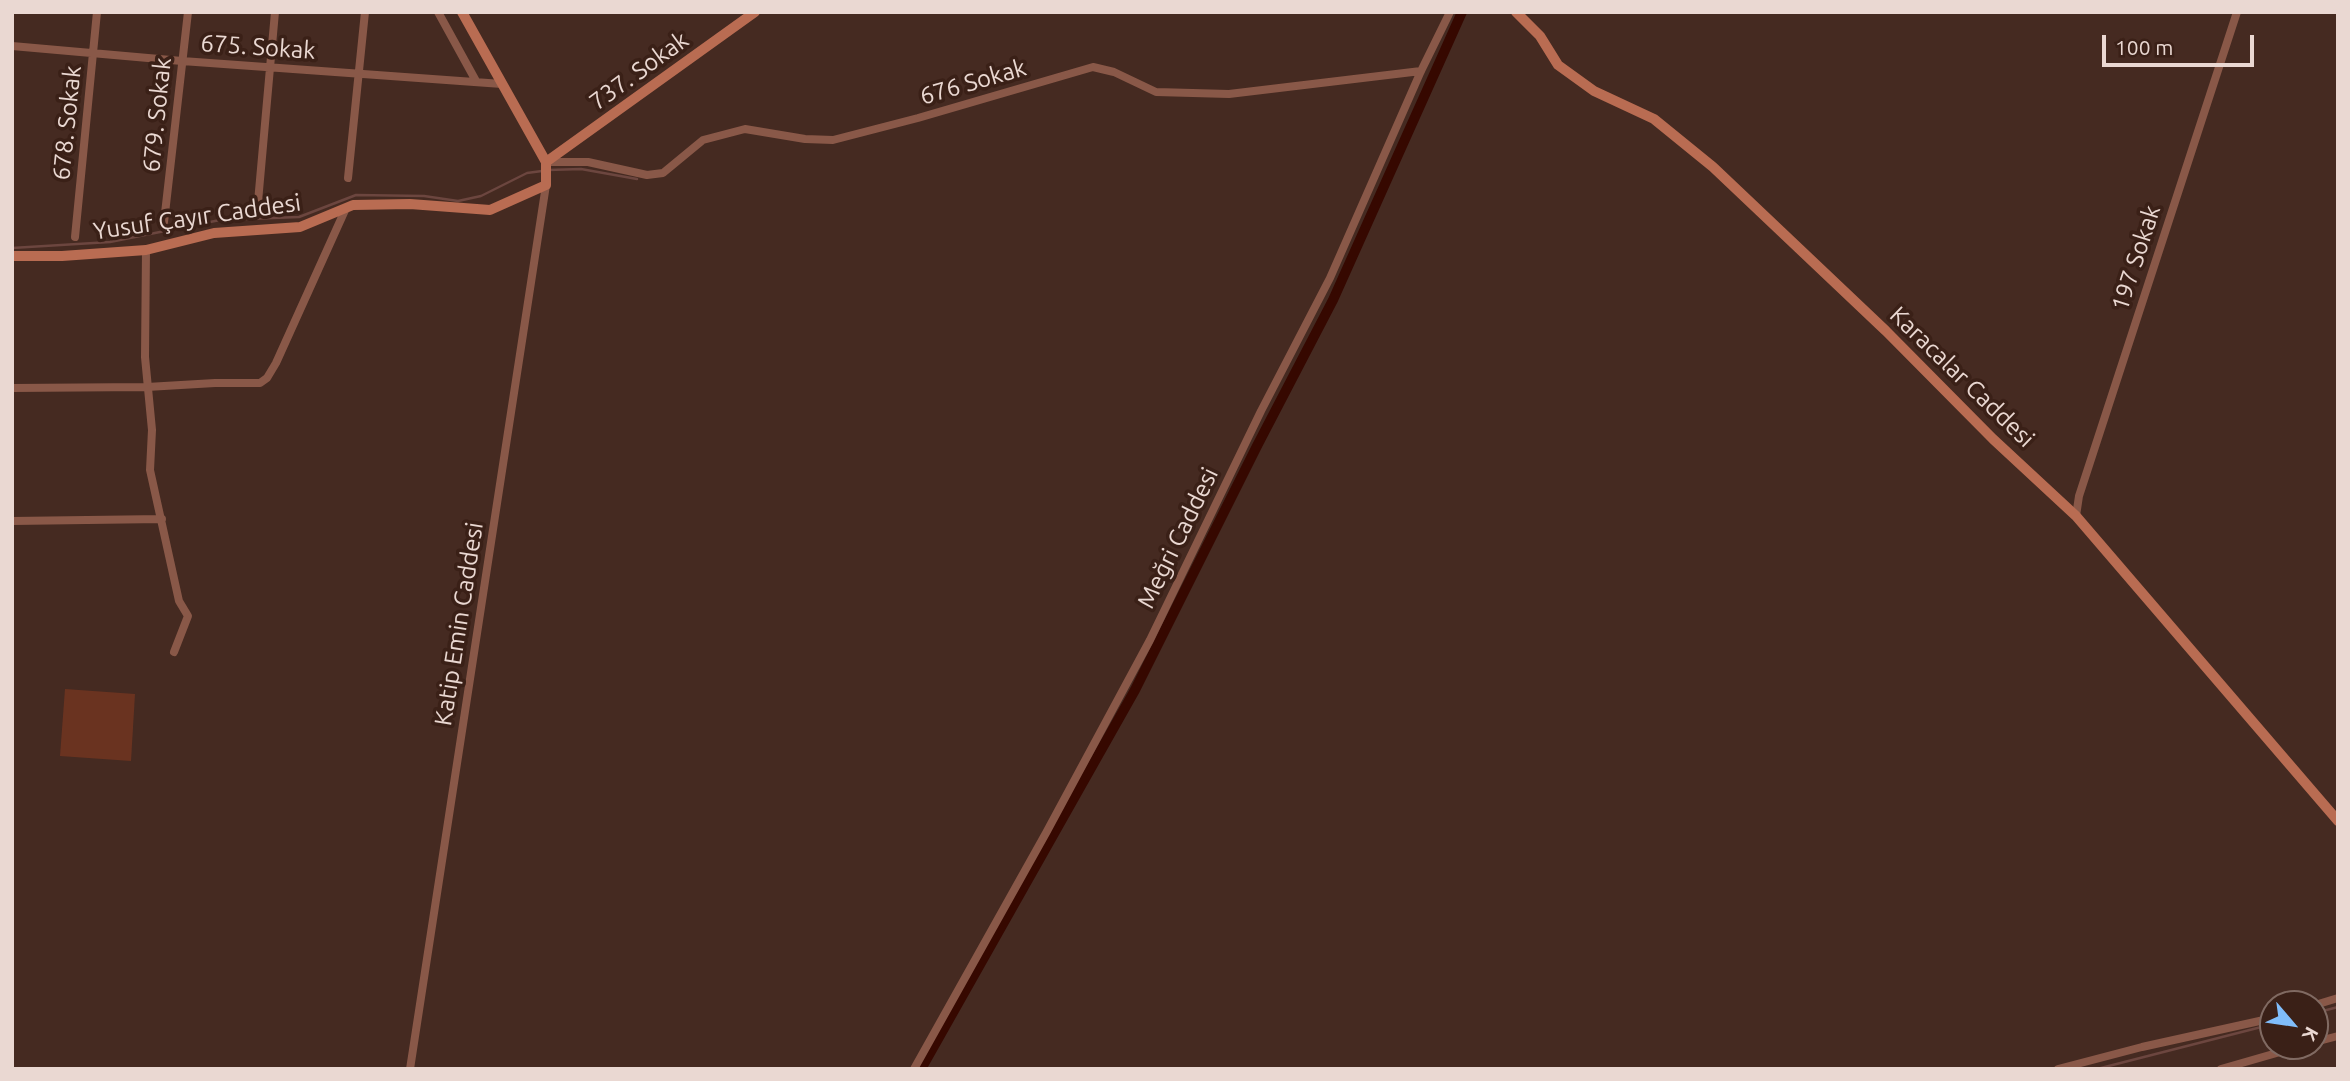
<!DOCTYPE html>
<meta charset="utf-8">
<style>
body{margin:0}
#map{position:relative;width:2350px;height:1081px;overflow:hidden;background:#452a21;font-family:Ubuntu,sans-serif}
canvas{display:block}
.frame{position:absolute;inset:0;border:14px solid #ead8d2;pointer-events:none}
.north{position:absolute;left:2259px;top:990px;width:70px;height:70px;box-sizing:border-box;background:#3a2017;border:2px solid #806a62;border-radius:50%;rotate:119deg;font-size:19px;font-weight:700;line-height:28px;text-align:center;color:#ead8d2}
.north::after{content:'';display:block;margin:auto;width:24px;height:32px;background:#80bdfa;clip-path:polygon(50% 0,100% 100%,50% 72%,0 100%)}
.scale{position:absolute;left:2102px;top:35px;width:152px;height:32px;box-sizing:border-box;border:4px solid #ead8d2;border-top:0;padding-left:9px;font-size:21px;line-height:24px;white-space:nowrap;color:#ead8d2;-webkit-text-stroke:5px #3a2017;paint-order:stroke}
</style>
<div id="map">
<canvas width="2350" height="1081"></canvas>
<div class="frame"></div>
<div class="north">K</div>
<div class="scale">100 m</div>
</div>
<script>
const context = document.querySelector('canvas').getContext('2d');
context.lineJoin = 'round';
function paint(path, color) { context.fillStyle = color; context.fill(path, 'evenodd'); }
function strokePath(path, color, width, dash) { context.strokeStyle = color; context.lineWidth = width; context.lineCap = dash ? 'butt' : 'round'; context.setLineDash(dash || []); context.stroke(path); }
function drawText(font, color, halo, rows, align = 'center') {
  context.font = font + ' Ubuntu,sans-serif'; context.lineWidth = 7; context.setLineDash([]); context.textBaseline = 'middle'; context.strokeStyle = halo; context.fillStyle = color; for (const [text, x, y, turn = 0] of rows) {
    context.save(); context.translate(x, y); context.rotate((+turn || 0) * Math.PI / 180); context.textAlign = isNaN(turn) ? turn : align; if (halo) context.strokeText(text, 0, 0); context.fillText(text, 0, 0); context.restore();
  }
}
paint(new Path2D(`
 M65,689l70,5 -4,67 -71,-5z`), '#6a3320');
strokePath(new Path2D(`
 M548,170l33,-1 56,10
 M12,248l98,-6 110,-22 79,-3 57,-22 68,1 34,5 23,-5 46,-23 15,-2
 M2315,1013l23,-6
 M2097,1069l176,-45`), '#6c463f', 2.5);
strokePath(new Path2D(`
 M921,1069l214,-379 122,-244 76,-146 129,-288`), '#360800', 10);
strokePath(new Path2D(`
 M438,12l38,69
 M12,46l170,15 320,23
 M546,162h42l59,13 16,-2 40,-33 42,-11 60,10 28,1 85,-22 175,-51 21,5 42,20 73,2 192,-23
 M348,178l17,-166
 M257,213l18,-201
 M164,222l24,-210
 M75,237l22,-225
 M146,250l-1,107 7,73 -2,40 29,131 9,15 -14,36
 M12,388l135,-1 68,-4h45l7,-5 9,-15 70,-155
 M2076,516l3,-20 158,-484
 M12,521l150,-2
 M2315,1005l23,-7
 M2315,1042l23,-6
 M410,1069l136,-884
 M914,1069l132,-236 104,-193 111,-229 69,-133 91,-207 29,-59
 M2058,1069l84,-22 131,-29
 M2221,1069l80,-23`), '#895848', 8);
strokePath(new Path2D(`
 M1516,12l24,24 18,29 36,26 60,28 59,48 173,164 107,108 83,77 262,305
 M546,162l209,-150
 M12,256h50l84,-6 68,-17 86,-6 53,-22 57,-1 80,6 56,-25v-23l-84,-150`), '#b96c52', 10);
drawText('24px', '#ead8d2', '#3a2017', [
 ["675. Sokak",258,47,4],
 ["737. Sokak",639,71,-36],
 ["676 Sokak",973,82,-16],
 ["679. Sokak",157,115,-84],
 ["678. Sokak",67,123,-84],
 ["Yusuf Çayır Caddesi",197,217,-8],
 ["197 Sokak",2136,258,-72],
 ["Karacalar Caddesi",1962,377,44],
 ["Meğri Caddesi",1178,538,-64],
 ["Katip Emin Caddesi",459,624,-81]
]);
</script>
